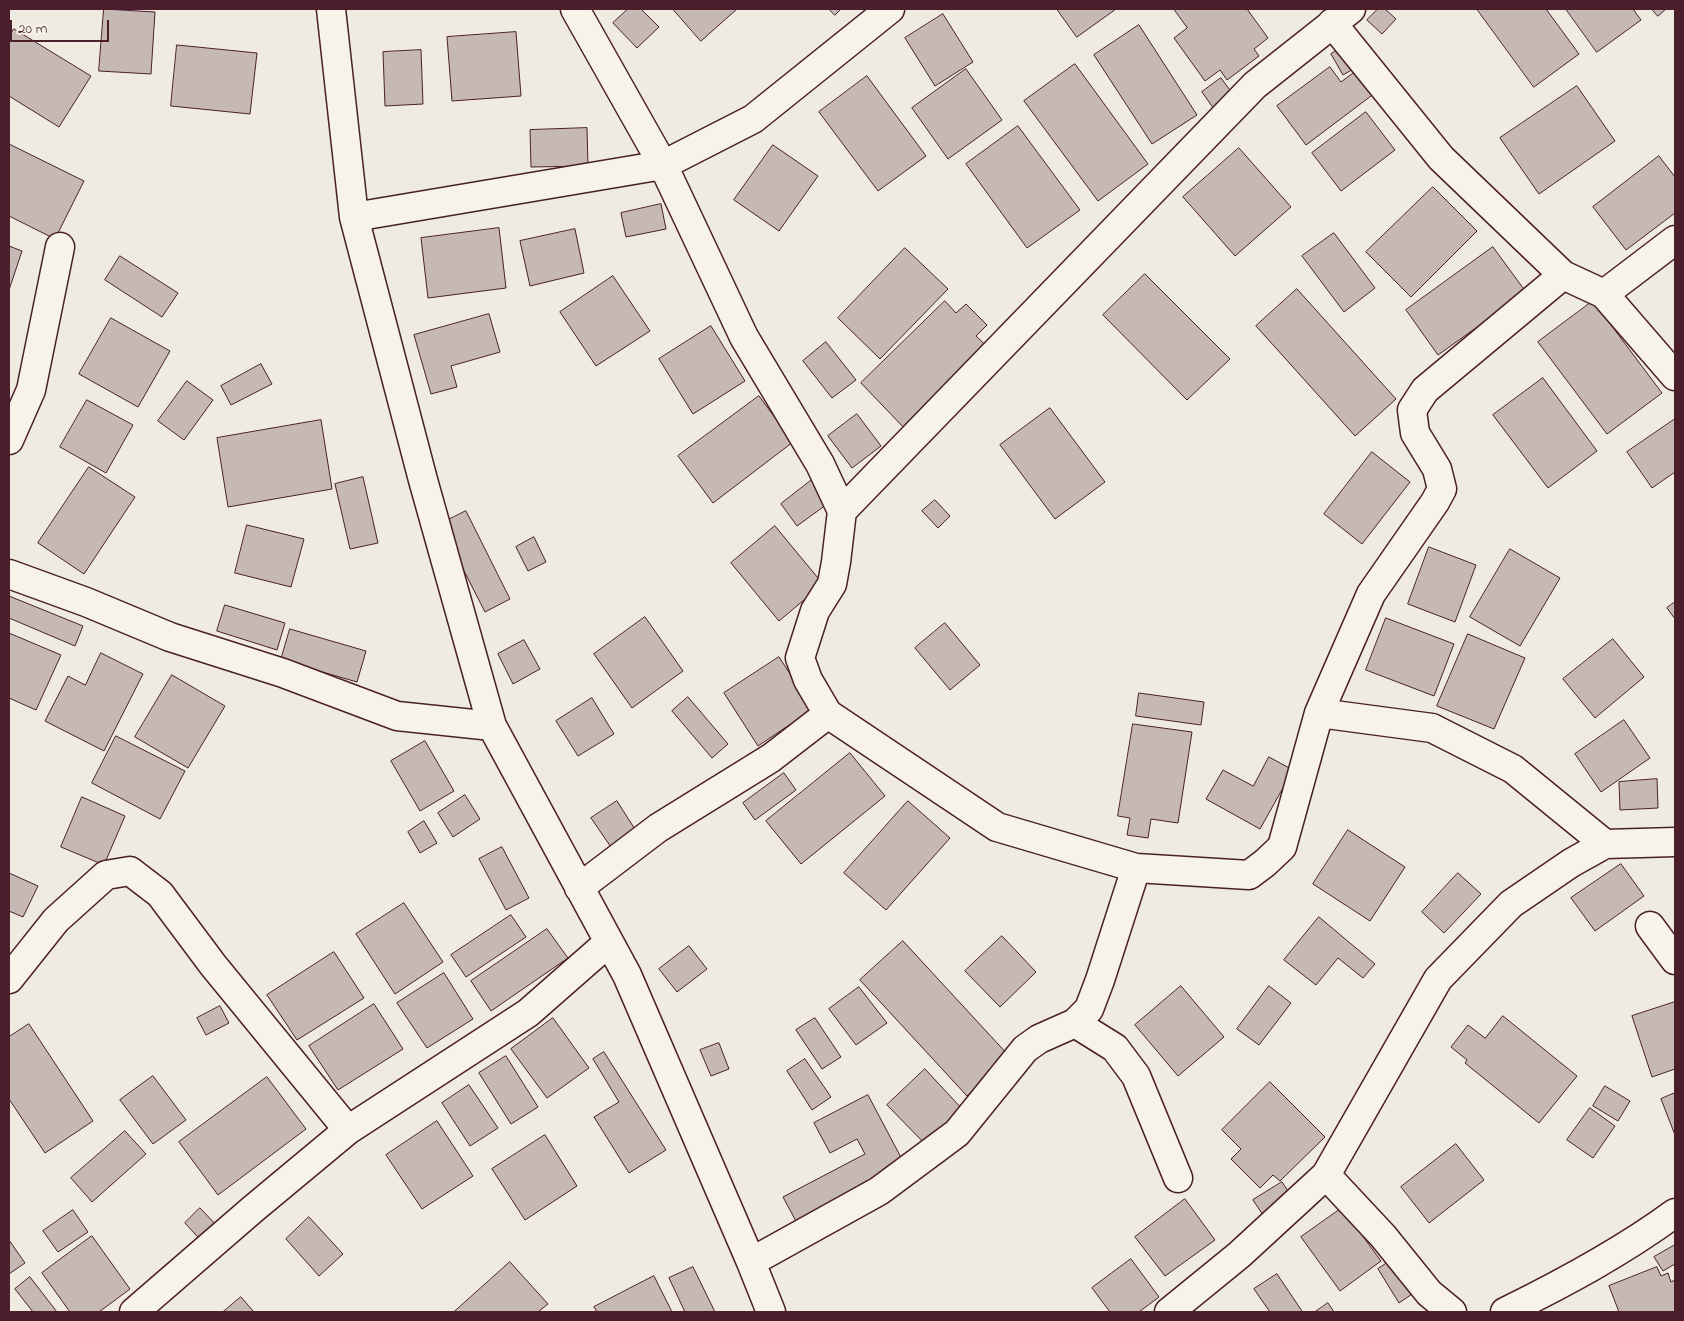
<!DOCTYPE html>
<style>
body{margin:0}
#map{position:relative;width:1684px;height:1321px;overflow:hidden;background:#f0ebe0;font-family:"Indie Flower",sans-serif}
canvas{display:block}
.frame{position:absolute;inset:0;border:10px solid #4a1f2b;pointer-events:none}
.scale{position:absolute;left:10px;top:20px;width:99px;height:22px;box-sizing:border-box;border:2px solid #4a1f2b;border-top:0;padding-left:6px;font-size:15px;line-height:18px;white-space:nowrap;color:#4a1f2b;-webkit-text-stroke:4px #f7f3e8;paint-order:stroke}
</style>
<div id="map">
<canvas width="1684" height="1321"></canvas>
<div class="frame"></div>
<div class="scale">20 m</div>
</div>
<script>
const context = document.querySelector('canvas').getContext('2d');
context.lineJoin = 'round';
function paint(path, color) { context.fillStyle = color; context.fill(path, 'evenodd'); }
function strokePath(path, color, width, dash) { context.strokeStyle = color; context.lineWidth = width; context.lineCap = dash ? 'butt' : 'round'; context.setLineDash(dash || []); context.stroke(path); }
const building = new Path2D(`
 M104,9l51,3 -4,62 -52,-3z
 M628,9h13l18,18 -22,21 -24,-25z
 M673,9h64l-36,32z
 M829,9h12l-6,6z
 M1057,9h59l-39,28z
 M1174,9h73l21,29 -14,11 5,7 -32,24 -7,-10 -15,11 -31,-43 13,-10z
 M1378,9h7l11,10 -14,15 -15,-14z
 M1477,9h69l33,45 -45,33z
 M1566,9h67l8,11 -44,32z
 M1652,9h14l-8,7z
 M943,14l30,48 -38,24 -30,-48z
 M1139,25l58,90 -45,29 -58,-89z
 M14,29l77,47 -32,51 -50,-31v-59z
 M516,32l5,64 -69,5 -5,-64z
 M177,45l80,8 -7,61 -79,-8z
 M1347,45l13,20 -17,10 -12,-21z
 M421,50l2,54 -38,2 -2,-54z
 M1075,64l73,100 -50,37 -74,-100z
 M1330,67l11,15 16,-12 18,23 -69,52 -29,-39z
 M966,69l36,51 -54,39 -36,-51z
 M867,76l59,80 -48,35 -59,-79z
 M1221,78l14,19 -19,15 -14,-20z
 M1577,86l38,55 -76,53 -39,-56z
 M1366,112l29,38 -54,41 -29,-38z
 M1018,126l62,84 -53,38 -61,-84z
 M587,128l1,38 -57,1 -1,-37z
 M9,144l75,37 -29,58 -46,-23z
 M773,145l45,31 -39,55 -45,-31z
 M1239,148l52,59 -56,49 -52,-59z
 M1659,156l16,21v36l-49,37 -33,-43z
 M1433,187l44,44 -66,66 -45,-45z
 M661,204l5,25 -40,8 -5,-24z
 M499,228l7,60 -78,10 -7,-60z
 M575,229l9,44 -54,13 -10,-45z
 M1334,233l41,55 -31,24 -42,-56z
 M9,246l13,5 -13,39z
 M1493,247l33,45 -88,63 -32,-45z
 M905,248l43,41 -68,70 -42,-41z
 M120,256l58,37 -16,24 -57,-37z
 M1145,274l85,85 -43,41 -84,-85z
 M613,276l37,55 -54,35 -36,-54z
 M1297,289l99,110 -41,37 -99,-110z
 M945,301l11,12 10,-9 21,21 -11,11 14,13 -84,81 -45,-47z
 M1593,301l69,92 -55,41 -69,-92z
 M489,314l11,38 -49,14 6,21 -26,7 -17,-59z
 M111,318l59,33 -32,56 -59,-33z
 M711,326l34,55 -52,33 -34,-55z
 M826,342l30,38 -24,18 -29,-37z
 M261,364l11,20 -41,21 -10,-19z
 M1543,378l54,73 -49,37 -55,-73z
 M187,381l26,19 -29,40 -26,-19z
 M759,396l34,46 -80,61 -35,-47z
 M87,400l46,25 -27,48 -46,-26z
 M1050,408l55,74 -50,37 -55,-74z
 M857,414l24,32 -29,22 -24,-32z
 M1675,419v53l-23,16 -25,-36z
 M321,420l11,69 -104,18 -11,-69z
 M1372,452l38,30 -48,62 -38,-30z
 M89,467l46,30 -51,77 -46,-31z
 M363,477l15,66 -28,6 -15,-65z
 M813,479l17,23 -33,24 -16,-22z
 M935,500l15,16 -12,12 -16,-17z
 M466,511l44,88 -25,13 -45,-88z
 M247,525l57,14 -13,48 -56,-14z
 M775,526l48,58 -44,37 -48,-58z
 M534,537l12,25 -18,9 -12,-24z
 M1429,547l47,18 -21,57 -47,-18z
 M1510,549l50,29 -40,68 -50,-29z
 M9,596l74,30 -8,20 -66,-28z
 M1675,602v17l-8,-11z
 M225,605l60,18 -8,27 -60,-19z
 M645,617l38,54 -51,37 -38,-54z
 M1386,618l68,26 -20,52 -68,-26z
 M945,623l35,42 -30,25 -35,-42z
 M290,629l76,22 -9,31 -76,-22z
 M9,633l52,22 -25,55 -27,-12z
 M1468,634l57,24 -31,71 -57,-23z
 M1613,639l31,38 -49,41 -32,-39z
 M524,640l16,29 -27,15 -15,-30z
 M101,653l42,21 -39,77 -59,-30 23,-45 17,9z
 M779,657l34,52 -55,37 -34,-53z
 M172,675l53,31 -37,62 -53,-31z
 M1139,693l65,9 -3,23 -65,-9z
 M688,697l40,47 -16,14 -40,-47z
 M592,698l22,36 -36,22 -22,-35z
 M1624,720l26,38 -49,34 -26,-38z
 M1133,724l59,8 -14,91 -27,-4 -3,19 -21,-3 3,-17 -12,-2z
 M116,736l69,35 -25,48 -68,-36z
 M425,741l29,50 -34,20 -29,-50z
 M850,753l35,43 -84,68 -35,-43z
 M1269,757l24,13 -33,59 -54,-30 17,-29 30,16z
 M784,773l12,17 -41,30 -12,-17z
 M1657,779l1,29 -38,2 -1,-28z
 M465,795l15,24 -27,18 -15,-24z
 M82,797l43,19 -21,49 -43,-18z
 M617,801l21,33 -25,16 -22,-32z
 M908,801l42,37 -64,72 -42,-37z
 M424,821l13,22 -17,10 -12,-21z
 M1348,830l57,37 -35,54 -57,-37z
 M502,847l27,51 -23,12 -27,-51z
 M1621,864l23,32 -49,35 -24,-33z
 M9,873l29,13 -15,31 -14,-6z
 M1458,873l23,21 -37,39 -22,-21z
 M404,903l39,59 -48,32 -39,-60z
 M511,915l15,22 -60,40 -15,-22z
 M1319,917l56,47 -12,14 -25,-20 -22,27 -32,-25z
 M547,929l21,29 -77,53 -20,-30z
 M1002,936l34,36 -36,35 -35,-36z
 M903,941l107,116 -43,39 -107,-116z
 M689,946l18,23 -30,23 -18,-23z
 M334,952l30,46 -67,42 -30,-45z
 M444,973l29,46 -46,29 -30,-45z
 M1181,986l43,51 -46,39 -43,-51z
 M1269,986l22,17 -32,42 -22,-16z
 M859,987l28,36 -31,22 -27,-36z
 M1675,1002v67l-23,8 -20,-61z
 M374,1004l29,45 -65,41 -29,-44z
 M220,1006l9,17 -23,12 -9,-17z
 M1503,1016l74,60 -38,47 -74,-60 2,-3 -16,-13 17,-22 17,13z
 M553,1018l36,50 -42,30 -36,-49z
 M815,1018l26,39 -19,12 -26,-39z
 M29,1024l64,97 -48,32 -36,-54v-62z
 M719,1043l10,26 -18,7 -11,-26z
 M604,1052l62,98 -37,23 -35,-56 25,-15 -26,-43z
 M506,1056l32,51 -27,17 -32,-51z
 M805,1059l26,38 -19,13 -25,-39z
 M925,1069l39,42 -37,35 -40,-41z
 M153,1076l33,44 -33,24 -33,-44z
 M267,1077l39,52 -88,66 -39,-53z
 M1270,1082l55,55 -45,44 -7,-6 -13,13 -29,-29 10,-10 -19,-19z
 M469,1085l29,43 -28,18 -28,-43z
 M1605,1086l25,15 -12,20 -25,-15z
 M1675,1093v42l-14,-36z
 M868,1095l37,70 -108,58 -14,-26 82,-43 -8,-15 -27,14 -16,-30z
 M1590,1108l25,18 -22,32 -26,-18z
 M437,1121l36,55 -51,33 -36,-54z
 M125,1131l21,23 -54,48 -21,-24z
 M545,1135l32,51 -52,34 -33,-51z
 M1456,1144l28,36 -55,43 -28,-36z
 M1282,1182l10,15 -29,18 -10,-15z
 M1185,1199l30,41 -50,36 -30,-39z
 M200,1208l21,22 -16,15 -20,-22z
 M1342,1208l39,53 -41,30 -39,-54z
 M73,1210l15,22 -30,20 -15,-21z
 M309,1217l34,37 -24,22 -33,-37z
 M92,1236l38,53 -31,23h-29l-28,-39z
 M9,1240l16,23 -16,11z
 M1675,1245v19l-12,7 -9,-14z
 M1396,1257l22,33 -19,13 -21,-34z
 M1131,1259l28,38 -20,15h-29l-18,-24z
 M510,1262l38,42 -10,8h-84z
 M693,1267l22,45h-30l-16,-34z
 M1657,1267l4,9 7,-3 3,9 4,-2v32h-56l-10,-26z
 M1277,1274l25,37 -1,1h-31l-16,-23z
 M654,1276l18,36h-75l-3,-5z
 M30,1277l27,35h-24l-18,-23z
 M241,1297l13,15h-31z
 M1328,1303l6,9h-19z`);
paint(building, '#c6b8b3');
strokePath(building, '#4a1f2b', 1);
const minor = new Path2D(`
 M331,9l23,208 69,263 69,246 135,249 124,287 20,50
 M575,9l88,156 81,172 76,127 22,47 -6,51 -4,22 -17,27 -15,47 8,22 20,34 -57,44 -113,70 -79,60
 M1332,23l109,135 122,117 41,19 71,82
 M354,217l309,-52 90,-46 137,-110
 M1604,294l71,-54
 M9,440l22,-50 29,-143
 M842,511l413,-426 96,-76
 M9,574l77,28 84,35 113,36 114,43 95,10
 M1319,713l113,15 81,41 92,75
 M828,714l169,113 139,41 113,7 16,-12 17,-16 37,-134 52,-119 64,-92 7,-13 -5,-20 -22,-36 -3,-23 13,-20 138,-115
 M1650,926l25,34
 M9,979l47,-59 50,-45 24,-4 30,23 53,71 135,165
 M1075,1023l40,25 21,28 42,102
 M1326,1175l57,61 46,57 23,19
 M751,1262l128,-71 78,-58 68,-84 14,-10 36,-16 14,-14 11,-29 36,-112
 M134,1312l119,-103 95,-79 180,-117 81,-71
 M1169,1312l70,-57 87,-80 112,-196 73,-75 60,-41 34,-19 70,-2
 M1505,1312c59,-29 117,-60 170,-99`);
strokePath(minor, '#4a1f2b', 31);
strokePath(minor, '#f7f3e8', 28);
</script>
